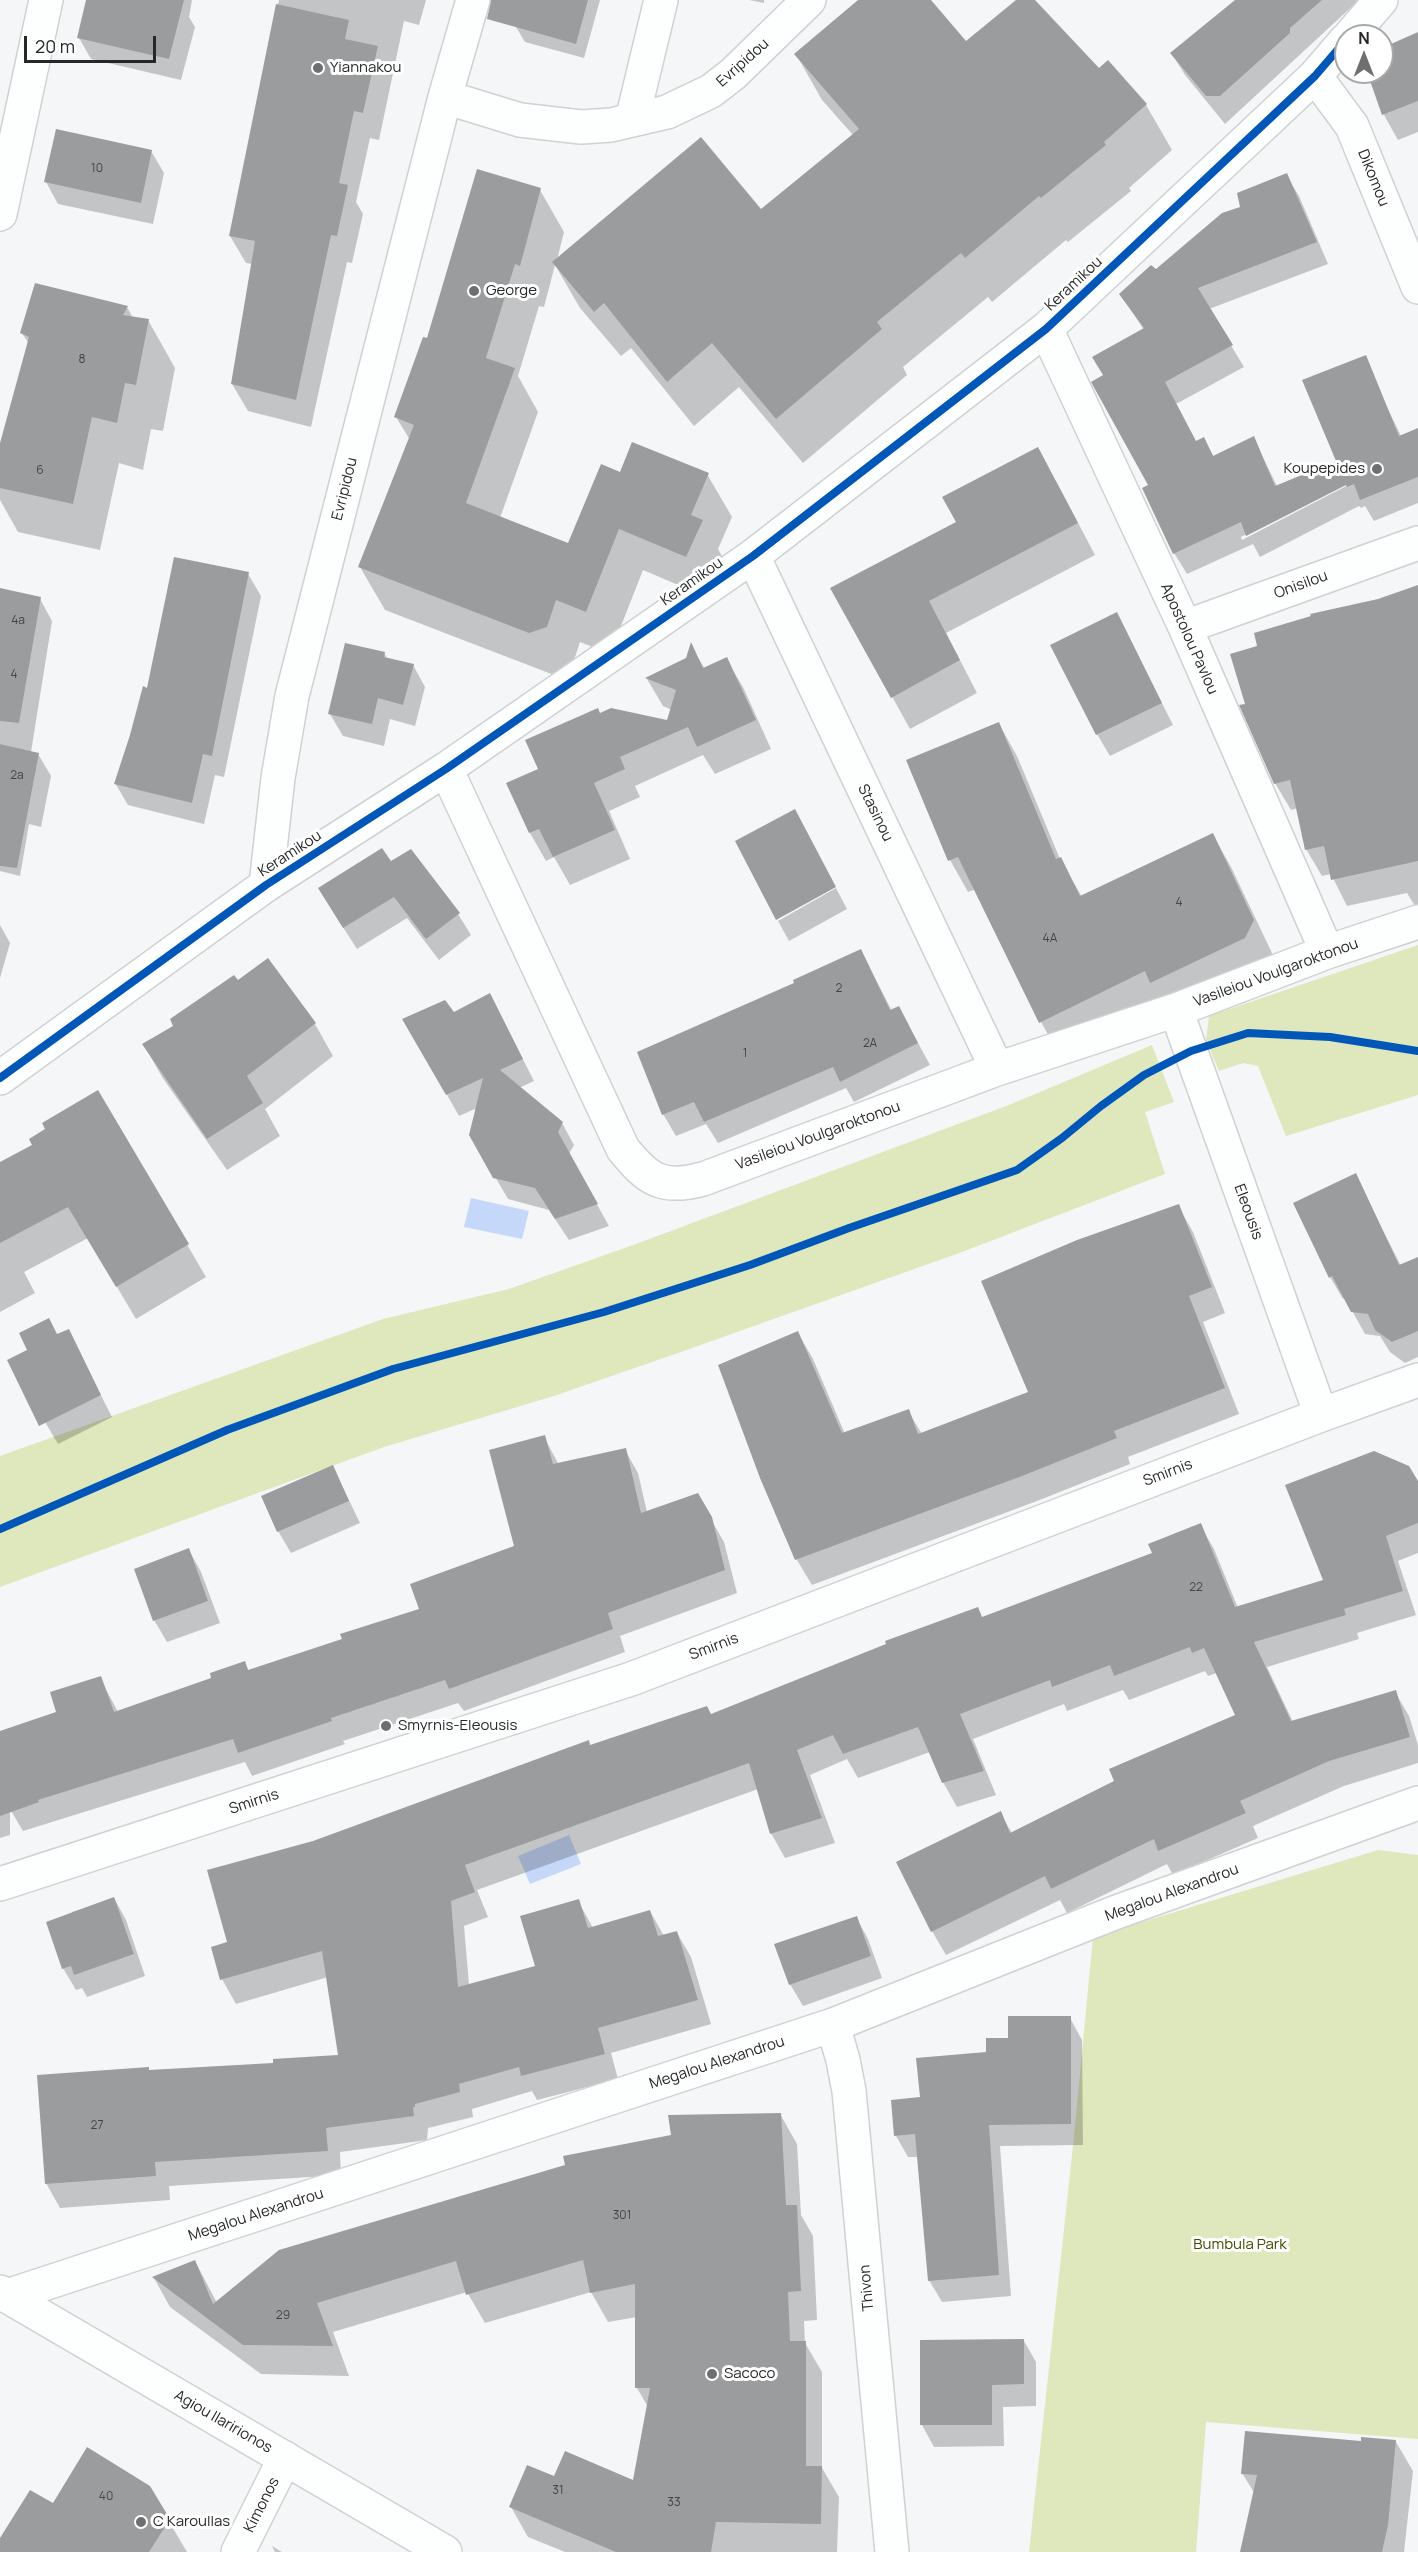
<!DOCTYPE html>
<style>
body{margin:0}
#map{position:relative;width:1418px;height:2552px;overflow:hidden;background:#f4f6f8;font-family:Manrope,sans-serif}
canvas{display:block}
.north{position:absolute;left:1334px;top:24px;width:60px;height:60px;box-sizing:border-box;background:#fff;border:2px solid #a8a9a9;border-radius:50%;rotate:0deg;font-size:16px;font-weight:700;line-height:24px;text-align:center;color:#262728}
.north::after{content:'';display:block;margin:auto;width:21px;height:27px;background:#6e6f71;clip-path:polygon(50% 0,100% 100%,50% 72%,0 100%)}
.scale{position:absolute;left:24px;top:36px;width:132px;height:27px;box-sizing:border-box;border:3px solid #262728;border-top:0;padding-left:8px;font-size:18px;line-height:21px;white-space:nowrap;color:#262728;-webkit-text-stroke:4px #fff;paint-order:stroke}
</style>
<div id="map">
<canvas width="1418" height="2552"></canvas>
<div class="north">N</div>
<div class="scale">20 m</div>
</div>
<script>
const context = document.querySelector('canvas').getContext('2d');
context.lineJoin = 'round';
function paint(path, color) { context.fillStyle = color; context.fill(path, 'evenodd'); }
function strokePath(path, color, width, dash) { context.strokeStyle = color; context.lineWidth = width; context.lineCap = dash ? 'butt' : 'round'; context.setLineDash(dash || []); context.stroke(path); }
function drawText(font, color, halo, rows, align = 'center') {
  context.font = font + ' Manrope,sans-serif'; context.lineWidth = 6; context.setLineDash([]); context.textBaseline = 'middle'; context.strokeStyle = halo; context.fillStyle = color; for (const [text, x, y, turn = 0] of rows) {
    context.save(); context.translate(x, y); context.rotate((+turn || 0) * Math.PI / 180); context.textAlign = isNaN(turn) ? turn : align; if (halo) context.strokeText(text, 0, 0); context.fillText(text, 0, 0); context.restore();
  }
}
paint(new Path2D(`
 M1418,945v150l-132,41 -28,-70 -15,-3 -24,8 -13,-31 3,-24z
 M1152,1045l22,57 -29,10 20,62 -203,78 -284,101 -124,43 -170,51 -384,140v-131l383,-137 126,-30 127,-45 373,-139z
 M1378,1850l40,5v584l-212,-17 -10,130h-167l44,-406 20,-209z`), '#dfe7bd');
paint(new Path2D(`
 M471,1198l58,13 -7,28 -58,-12z
 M569,1835l12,29 -51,20 -12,-28z`), '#c6d8f9');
paint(new Path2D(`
 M89,0h103l-3,17 6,10 -14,53 -90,-21 -12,-21z
 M279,0h147l-7,25 -15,-4 -25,119 -9,-2 -14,64 7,12 -11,49 -5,-1 -36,165 -63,-16 -16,-27 21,-120 -7,-1 -16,-27z
 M523,0h77l-16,58 -59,-16 -9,-15z
 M749,0h15v3z
 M860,0h69l37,43 52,-43h15l66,70 9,-8 38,43 26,45 -43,38 2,3 -63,51 -2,-2 -74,62 -4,-5 -85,70 4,8 -104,88 -64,-76 -45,39 -63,-78 -10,8 -41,-48 -25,-43 -11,42 -5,-1 -21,70 20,36 -38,106 69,27 138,-71 25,43 -14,32 8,15 -15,35 -68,-29 -33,84 -30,-12 -9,27 -17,6 -169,-65 -25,-43 50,-127 -14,-23 32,-77 112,-150 24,42 -7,28 204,-49 92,-76 -31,-35 -26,-46z
 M1236,0h123l-134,124 -40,-49 -13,-21z
 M1418,34v98l-20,8 -14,-25 -15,-43h13v-22z
 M151,151l13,22 -11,51 -95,-20 -12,-22z
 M1286,175l13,21 29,68 -119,45 35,58 -68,37 20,38 8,-3 10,18 39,-19 24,48 61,-24 44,-65 19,39 17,-6v73l-44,18 -9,-15 -4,2 -2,-2 -99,51 -7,-13 -66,30 -13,-21 -23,-67 -46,-110 39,-46 -23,-35 35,-24zM1352,483l-110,57 -1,-3 103,-53z
 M127,307l6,11 15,2 27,48 -12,63 -12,-2 -8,41 -24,-7 -19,87 -82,-18 -18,-32v-54l29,-102 -7,-11z
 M1056,481l39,74 -149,78 31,60 -67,36 -78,-141z
 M248,574l13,22 -37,181 -9,-2 -11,49 -76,-19 -13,-22 33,-93z
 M1418,587v324l-11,-18 -60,13 -16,-32 -9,2 -16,-27 -8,-41 -7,2 -16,-27 -29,-78 13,-58z
 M0,590l40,9 12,22 -21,131 7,2 13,22 -10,51 -12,-3 -9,52 -20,-5z
 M1117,614l56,111 -63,31 -13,-22z
 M691,646l14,23 21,-10 17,28 28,62 -56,25 -12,-19 -68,31 5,11 -31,14 21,48 -60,26 -16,-28 -8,4 -16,-28 10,-63 60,-56 68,8 4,-12 -9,-4 -16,-27 40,-20z
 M384,653l4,7 25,5 12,22 -10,39 -25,-7 -6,27 -41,-10 -13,-22z
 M999,724l18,32 43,103 22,38 131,-62 18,32 41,86 -9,17 -204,84 -18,-32 -65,-133 -8,3 -18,-32z
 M390,863l68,51 13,21 -32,25 -32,-42 -50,31 -25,-39z
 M836,888l11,21 -58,32 -11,-20z
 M0,925l10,18 -10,35z
 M861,951l31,60 7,-3 31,57 -76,37 -8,-14 -128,55 -12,-19 -30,12 -13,-22 133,-130z
 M268,960l47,64 18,32 -68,53 15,27 -53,34 -65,-93 -18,-32 31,-18z
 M490,995l44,86 -15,7 43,35 12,22 -5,9 40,72 -40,14 -20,-30 -41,-11 -38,-65 7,-26 -18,8 -55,-97 50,-5z
 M98,1092l108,185 -70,42 -48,-81 -64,34 11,21 -35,19v-149l34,-18z
 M1355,1175l46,91 17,-7v98l-13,6 -15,-11 -10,-16 -15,-2 -20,-36 -2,1 -13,-22 -35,-74z
 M1178,1206l15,26 32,81 -22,9 36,92 -111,43 2,7 -93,37 -225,84 -15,-25 -36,-83 37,-144 15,26 32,75 63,-23 14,23 108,-41z
 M68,1331l44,86 -54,27 -13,-22z
 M544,1437l15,28 66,-15 13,23 9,39 50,-17 27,47 13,51 -117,43 5,16 -161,59 -6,-8 -115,38 2,3 -93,32 -7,-14 -222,69 -13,-22v26l-10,3v-105l58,-20 42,-35 18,34 95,-33 31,-17 5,9 95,-31 77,-30 95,-63z
 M333,1467l27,56 -69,30 -13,-22z
 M1418,1484v69l-20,8 18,54 -59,18 2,6 -92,28 26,55 102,-30 14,24 9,29v18l-74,23 -91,40 5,12 -85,37 -6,-11 -100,49 -7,-13 -114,55 -14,-24 68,-118 12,20 104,-51 121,-66 -20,-43 -9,3 -3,-5 -76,29 -6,-10 -56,21 -3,-7 -91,35 23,56 -39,12 -14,-25 -13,-30 -72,26 -11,-19 -37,16 25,68 -50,15 -14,-25 -13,-44 -281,101 11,27 -24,9 5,59 68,-18 41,-66 15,27 57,-17 14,25 13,-3 14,24 20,67 -100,29 7,26 -81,21 -5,-9 -60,18 1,8 -45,11 -1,12 -87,12 1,23 -172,11 1,14 -110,8 -14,-25 104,-112 125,-6 64,-9 -11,-79 -92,27 -14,-25 7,-36 85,-100 277,-96 120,-31 267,-107 5,10 171,-65 46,-29 14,24 24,59 87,-27z
 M189,1550l12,22 19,51 -53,19 -13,-22z
 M114,1898l12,22 19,56 -58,21 -5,-9 -6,2 -13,-22 9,-56z
 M856,1917l12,22 14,39 -79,28 -13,-22z
 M1070,2018l12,22 1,105 -83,1 11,150 -69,6 -13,-22 -11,-123h-10l-12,-21 25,-38 89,-58z
 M780,2114l17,30 4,71 12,21 4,84 -13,1 1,22 17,29v96l17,29 -2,55h-272l-37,-15 -17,-30 44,-29 79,4 14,-75 -11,-19v-71l-29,5 -17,-30 -106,31 -18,-31 -134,40 16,44 -88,-2 -91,-67 -16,-29 41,-17 22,42z
 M1024,2341l12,21v44l-33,1 1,39 -70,1 -12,-22z
 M1362,2442h34l17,29 -9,81h-162l13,-58 -13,-21z
 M53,2506l115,14 19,32h-187v-11z
 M272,2546l10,6h-7z`), '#0003');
paint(new Path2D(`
 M86,0h98l-15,59 -92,-21z
 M491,0h97l-12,44 -89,-25z
 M858,0h73l35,41 50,-41h19l64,68 9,-8 39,44 -43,38 2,3 -65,53 -2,-2 -74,62 -4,-5 -84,69 5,7 -106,90 -64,-76 -45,39 -63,-79 -10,9 -42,-50 149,-125 60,72 98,-80 -65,-75z
 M1235,0h87l-32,28v5l-70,63h-14l-36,-43z
 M276,4l73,16 -4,19 33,7 -15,67 -9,-2 -15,72 9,2 -11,51 -6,-1 -35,165 -65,-16 24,-143 -26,-5z
 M1418,32v69l-36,14 -15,-43h15v-24z
 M56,129l96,21 -11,53 -97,-21z
 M477,169l64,19 -21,78 -5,-2 -29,94 29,10 -49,135 102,40 33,-79 19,8 12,-30 77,31 -18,42 12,5 -17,37 -67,-28 -33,83 -30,-12 -9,27 -18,6 -171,-66 56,-142 -20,-8 29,-80 4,1z
 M1287,173l30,69 -119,46 35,57 -68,37 31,59 8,-4 9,19 41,-20 21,50 61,-25 -34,-81 64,-25 33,81 19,-8v49l-58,23 -6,-16 -7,3 -1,-2 -100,51 -5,-14 -68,32 -31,-66 6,-3 -57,-103 12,-7 -11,-18 52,-29 -25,-34 32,-29 5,4 66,-56 18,-6 -3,-14z
 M35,283l93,23 -5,9 26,4 -13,66 -11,-2 -8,40 -25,-6 -19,87 -73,-16v-45l29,-106 -9,-4z
 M1038,447l40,76 -149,78 31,59 -69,38 -61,-110 126,-66 -14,-25z
 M174,557l75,15 -37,184 -9,-2 -11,49 -78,-19 16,-49 13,-49 4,2z
 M1418,585v276l-87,19 -7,-34 -19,4 -15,-70 -16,4 -35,-79 6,-1 -15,-50 27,-8 -3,-13 57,-17 -1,-2 68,-15z
 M0,588l41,9 -22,126 -19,-2z
 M1117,612l45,91 -66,32 -46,-90z
 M691,642l12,26 24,-11 29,63 -59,27 -9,-20 -68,30 5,12 -31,14 21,47 -62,27 -14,-28 -10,4 -23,-50 32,-14 -13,-29 73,-32 2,5 11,-5 56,12 9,-30 -31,-12 41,-20z
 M345,643l40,9 -1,5 30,7 -11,41 -25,-7 -6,26 -44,-10z
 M999,722l57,137 5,-2 19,39 133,-63 41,87 -9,18 -95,45 -5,-12 -106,52 -81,-166 -10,4 -42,-101z
 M0,744l39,9 -22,115 -17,-2z
 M795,809l41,78 -60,33 -41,-79z
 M382,848l9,13 20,-12 49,64 -34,26 -32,-42 -51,31 -25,-40z
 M861,949l29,61 9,-4 19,37 -78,39 -7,-15 -129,55 -10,-20 -32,13 -25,-63 157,-69 -1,-3z
 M268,958l48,65 -69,53 16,27 -56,36 -65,-95 31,-18 -3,-7 64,-44 4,5z
 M490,993l33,66 -23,11 63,52 -5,10 40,72 -43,15 -20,-31 -42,-10 -24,-43 14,-57 -37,17 -44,-76 43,-19 9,12z
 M98,1090l91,154 -73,43 -48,-80 -68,36v-81l32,-17 -3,-6 16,-10 -3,-6z
 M1356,1173l43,92 19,-8v74l-26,11 -17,-12 -7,-16 -17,-2 -19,-36 -3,2 -36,-75z
 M1179,1204l33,83 -23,9 36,92 -111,43 3,7 -95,38 -227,84 -35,-82 -42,-113 80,-34 44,102 67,-24 9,25 110,-42 -47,-111 96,-41z
 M49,1318l8,16 12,-5 32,66 -62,31 -32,-66 20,-10 -8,-17z
 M545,1435l8,29 73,-16 15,65 57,-20 14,24 13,53 -117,43 5,16 -164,60 -4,-9 -114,38 1,3 -94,32 -5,-14 -195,61 1,2 -39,14v-85l56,-19 -6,-20 51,-16 13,36 97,-34 -1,-5 35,-12 3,9 94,-31 -2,-5 79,-25 -9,-25 104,-38 -25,-96z
 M1374,1451l35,15 9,15v42l-32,13 17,55 -59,18 2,6 -92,27 37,79 105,-31 14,47 -81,24 -89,40 6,12 -88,38 -4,-12 -103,50 -6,-13 -114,56 -35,-70 105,-51 9,22 104,-52 -5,-12 126,-54 -31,-67 -12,5 -2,-6 -76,29 -4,-11 -58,22 -2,-7 -90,34 24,57 -42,12 -24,-56 -75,27 -10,-19 -36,15 25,68 -52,16 -21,-71 -284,102 10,27 -24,9 7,86 77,-21 -15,-50 59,-17 9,29 62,-18 8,26 19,-5 21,69 -100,28 7,26 -84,22 -2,-9 -60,17 1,8 -45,12v3h-2l1,9 -88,12 2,23 -173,11 1,14 -111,8 -8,-109 112,-8v3l124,-7v-4l65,-4 -16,-104 -102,29 -9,-33 16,-5 -20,-72 106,-29 276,-101 1,5 117,-39 4,8 175,-70 -1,-3 93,-34 4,10 170,-64 -4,-9 53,-21 34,84 88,-27 -38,-95z
 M333,1465l16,36 -72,31 -16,-36z
 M189,1548l19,53 -55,20 -19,-52z
 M114,1897l20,57 -60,21 -3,-9 -9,3 -16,-47z
 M857,1916l14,40 -82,29 -15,-41z
 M1008,2016h63v108l-82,1 10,150 -71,6 -13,-147 -21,2 -3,-36 29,-3 -4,-39 70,-6v-14h22z
 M781,2113l5,92h11l4,86 -13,1 2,49h16v125h16l-1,58 -105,-2 -5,30h-95l-107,-45 18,-42 27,11 11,-25 68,29 17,-92h-15v-104l-45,9 -7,-33 -117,35 -10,-34 -139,42 16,43 -90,-1 -91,-68 43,-17 18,44 66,-54 286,-85 -2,-9 108,-21 -3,-20z
 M1024,2339v45l-32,1v40h-72v-85z
 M1245,2431l116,10v-4l35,3 -8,85 -6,27h-142l17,-77 -16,-1z
 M87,2447l63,39 20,33 -21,33h-149v-14l30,-48 23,13z`), '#9b9c9e');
const street = new Path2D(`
 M1350,36l31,-36
 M1315,76l37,50 66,161
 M445,97l75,23 61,7 30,-2 56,-13 44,-21 22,-17 76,-74
 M632,120l29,-120
 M0,214l46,-214
 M1046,329l139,298 142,325
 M753,556l244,513
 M1185,627l233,-84
 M446,769l177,380c25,31 39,41 80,30l294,-110 179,-59 151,-58 91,-30
 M266,885l12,-107 14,-82 153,-599 28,-97
 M1176,1010l145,405
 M0,1078l266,-193 180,-116 307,-213 293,-227 269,-253 31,-36
 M0,1884l631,-205 690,-264 97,-35
 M833,2025l10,35 6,31 43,461
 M7,2296l826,-271 281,-112 304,-110
 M238,2552l47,-94`);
const secondary = new Path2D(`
 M0,2292l445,260`);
strokePath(street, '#cfd1d3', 36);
strokePath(secondary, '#cfd1d3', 36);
strokePath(street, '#fdfefe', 33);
strokePath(secondary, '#fdfefe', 33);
strokePath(new Path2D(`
 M0,1078l266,-193 180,-116 307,-213 293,-227 269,-253 31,-36
 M0,1529l227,-99 166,-61 211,-57 146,-47 99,-37 168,-58 45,-32 39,-32 43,-31 47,-24 57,-18 82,4 88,14`), '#0057b8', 8);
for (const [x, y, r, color] of [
 [318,68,6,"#6e6f71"],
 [474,291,6,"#6e6f71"],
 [1377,469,6,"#6e6f71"],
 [386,1726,6,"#6e6f71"],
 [712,2374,6,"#6e6f71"],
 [141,2522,6,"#6e6f71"]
]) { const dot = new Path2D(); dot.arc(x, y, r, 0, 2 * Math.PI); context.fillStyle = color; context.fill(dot); strokePath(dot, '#fff', 2); }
drawText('12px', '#434446', null, [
 ["10",97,169],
 ["8",82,360],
 ["6",40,471],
 ["4a",18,621],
 ["4",14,675],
 ["2a",17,776],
 ["4",1179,903],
 ["4A",1050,939],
 ["2",839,989],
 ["2A",870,1044],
 ["1",745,1054],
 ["22",1196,1588],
 ["27",97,2126],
 ["301",622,2216],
 ["29",283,2316],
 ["31",558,2491],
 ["40",106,2497],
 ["33",674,2503]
]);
drawText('15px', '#262728', '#fff', [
 ["Evripidou",743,63,-42],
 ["Dikomou",1373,178,68],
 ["Keramikou",1074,284,-43],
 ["Evripidou",345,489,-76],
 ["Keramikou",692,582,-35],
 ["Onisilou",1301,585,-20],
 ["Apostolou Pavlou",1189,639,66],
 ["Stasinou",875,813,64],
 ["Keramikou",290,854,-33],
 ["Vasileiou Voulgaroktonou",1276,973,-20],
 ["Vasileiou Voulgaroktonou",818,1136,-20],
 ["Eleousis",1248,1212,70],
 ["Smirnis",1168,1473,-21],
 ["Smirnis",714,1647,-21],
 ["Smirnis",254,1802,-18],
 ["Megalou Alexandrou",1172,1893,-20],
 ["Megalou Alexandrou",717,2063,-18],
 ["Megalou Alexandrou",256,2215,-18],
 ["Thivon",867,2288,-95],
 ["Agiou Ilaririonos",223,2422,30],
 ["Kimonos",262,2505,-63]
]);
drawText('15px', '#262728', '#fff', [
 ["Yiannakou",330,68],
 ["George",486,291],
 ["Koupepides",1365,469,"right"],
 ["Smyrnis-Eleousis",398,1726],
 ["Sacoco",724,2374],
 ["C Karoullas",153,2522]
], 'left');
drawText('15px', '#424900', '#fff', [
 ["Bumbula Park",1240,2245]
]);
</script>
